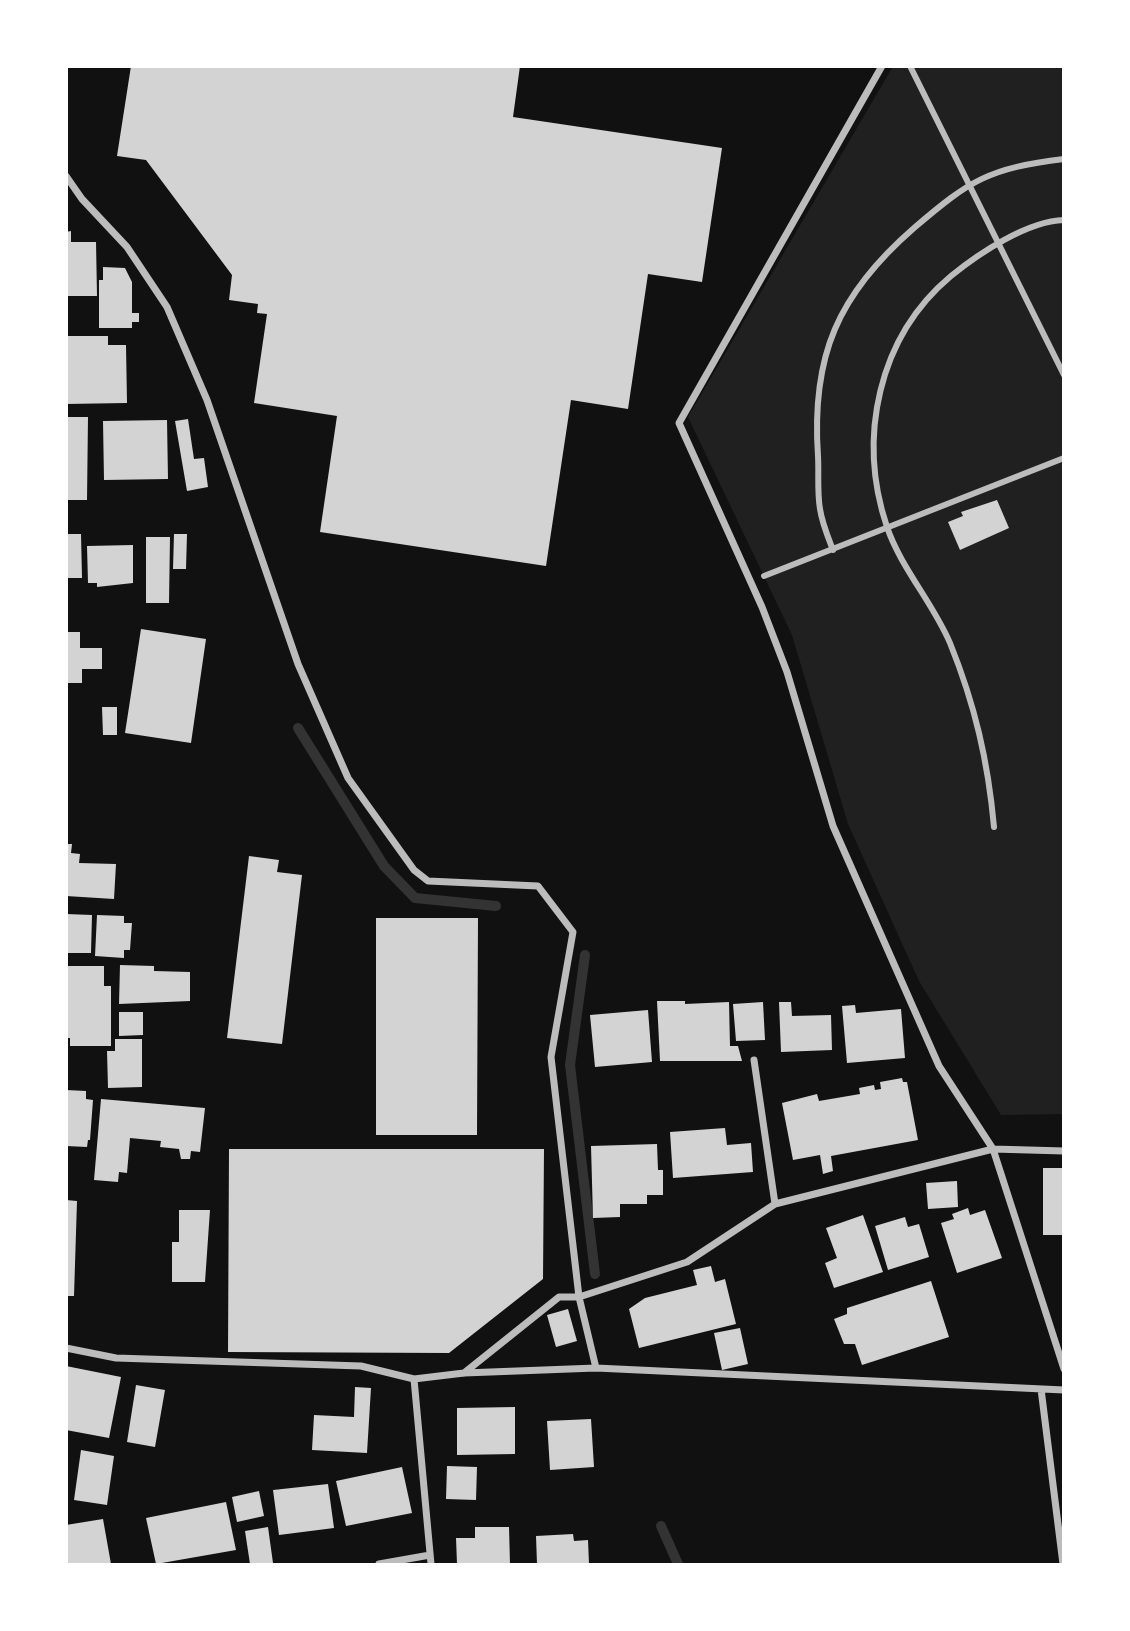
<!DOCTYPE html>
<style>
body{margin:0}
#map{position:relative;width:1130px;height:1631px;overflow:hidden;background:#111;font-family:"Public Sans",sans-serif}
canvas{display:block}
.frame{position:absolute;inset:0;border:68px solid #fff;pointer-events:none}
</style>
<div id="map">
<canvas width="1130" height="1631"></canvas>
<div class="frame"></div>
</div>
<script>
const context = document.querySelector('canvas').getContext('2d');
context.lineJoin = 'round';
function paint(path, color) { context.fillStyle = color; context.fill(path, 'evenodd'); }
function strokePath(path, color, width, dash) { context.strokeStyle = color; context.lineWidth = width; context.lineCap = dash ? 'butt' : 'round'; context.setLineDash(dash || []); context.stroke(path); }
paint(new Path2D(`
 M902,66l161,1v1047l-62,1 -82,-134 -71,-157 -56,-189 -104,-218 204,-349z`), '#202020');
strokePath(new Path2D(`
 M298,728l86,138 31,32 81,8
 M585,955l-15,110 25,209
 M661,1526l17,38`), '#333', 10);
paint(new Path2D(`
 M131,66h389l-7,51 209,31 -20,134 -54,-8 -20,135 -57,-9 -25,166 -226,-34 17,-116 -83,-13 13,-89 -10,-1 1,-9 -29,-4 3,-25 -86,-115 -29,-4z
 M71,231v11h25l1,54h-31v-64z
 M103,267l22,1 7,14v31h7v9h-7v6h-33v-48h4z
 M66,336h42v9h18l1,58 -61,1z
 M66,417h22l-1,83h-21z
 M188,419l6,40 10,-1 4,29 -21,4 -12,-70z
 M167,420l1,59 -64,1 -1,-59z
 M997,500l12,28 -49,22 -12,-28 15,-6 -2,-4z
 M66,534h15l1,44h-16z
 M174,534h13l-1,35h-13z
 M146,537h24l-1,66h-23z
 M133,545v38l-36,4v-4h-9l-1,-37z
 M141,629l65,10 -15,104 -66,-10z
 M66,632h14v16h22v21h-20v14h-16z
 M102,707h15v28h-14z
 M66,844h6l-1,9 9,1 -1,9 37,1 -2,35 -48,-3z
 M249,856l30,4 -2,12 25,3 -20,169 -55,-6z
 M66,914l26,1 -1,38h-25z
 M97,915l27,1v7h8l-2,27h-6v8l-29,-2z
 M376,918h102l-1,217h-101z
 M120,965l34,1v5l36,1v29l-71,3z
 M66,966h38v20h7v60h-41v-8h-4z
 M657,1001h28v3l44,-2 1,44h8l4,15h-82z
 M763,1002l2,38 -29,1 -3,-37z
 M779,1002h12l1,14 39,-1 1,35 -51,2z
 M855,1005l1,8 45,-4 4,49 -58,5 -5,-57z
 M648,1010l4,52 -57,5 -5,-52z
 M119,1012h24v23l-24,1z
 M115,1039h27v48l-34,1 -1,-37h8z
 M902,1078l1,4h4l11,58 -87,16 2,15 -10,3 -3,-19 -27,5 -11,-57 35,-9 2,7 41,-7 -1,-6 15,-3 1,5 6,-1 -1,-7z
 M66,1090l20,1v8l7,1 -3,40h-2l-1,7 -21,-1z
 M101,1099l104,9 -5,44 -9,-1 -1,8h-9l-2,-10 -19,-2 1,-6 -31,-3 -3,35 -8,-1 -1,10 -24,-2z
 M725,1128l2,17 24,-2 2,29 -80,6 -3,-46z
 M657,1144l1,26h5v25h-16v9h-27v13l-27,1 -2,-72z
 M229,1149h315l-1,130 -94,74 -221,-1z
 M1043,1168h21v67h-21z
 M957,1181l1,26 -30,2 -2,-26z
 M66,1200l11,1 -3,95h-8z
 M968,1208l2,7 15,-5 17,48 -45,15 -16,-50 13,-4 -2,-5z
 M179,1210h31l-5,72h-33v-40h7z
 M863,1215l20,57 -49,16 -9,-25 12,-5 -11,-30z
 M905,1217l3,10 11,-3 10,33 -41,13 -13,-44z
 M711,1266l4,16 10,-3 11,45 -97,24 -10,-39 16,-11 52,-13 -4,-15z
 M931,1281l18,56 -87,28 -7,-21h-11l-10,-25 13,-5v-6z
 M568,1309l9,32 -21,6 -9,-32z
 M740,1328l8,36 -26,6 -8,-37z
 M66,1366l55,11 -12,61 -43,-8z
 M136,1385l29,5 -10,57 -28,-5z
 M355,1387l16,1 -4,65 -55,-3 2,-35 40,2z
 M515,1407v47l-58,1v-47z
 M591,1419l3,48 -44,3 -3,-49z
 M81,1450l33,6 -7,49 -33,-5z
 M447,1466l30,1 -1,33 -30,-1z
 M402,1467l10,46 -66,13 -10,-45z
 M328,1484l6,44 -55,7 -6,-45z
 M259,1491l5,25 -27,6 -5,-25z
 M226,1502l10,48 -80,14 -10,-46z
 M103,1519l8,45h-45v-39z
 M268,1527l5,36 -23,1 -5,-33z
 M475,1527h34l1,37h-53l-1,-26h19z
 M573,1534l1,7 14,-1 1,24h-52l-1,-28z`), '#d3d3d3');
strokePath(new Path2D(`
 M910,66l154,309
 M833,550c-5,-13 -11,-27 -13,-41 -3,-17 -1,-35 -2,-53 -7,-100 20,-162 96,-228 56,-48 75,-60 150,-69
 M764,576l300,-118
 M994,827c-6,-66 -19,-122 -44,-184 -17,-40 -49,-75 -63,-116 -30,-89 -9,-190 64,-251 27,-22 76,-55 113,-56`), '#bcbcbc', 6);
strokePath(new Path2D(`
 M882,66l-203,357 83,184 25,65 46,154 106,240 54,83 71,220
 M66,176l16,23 45,48 40,60 40,93 91,264 50,114 66,92 14,11 110,5 35,46 -22,125 28,240 17,71
 M754,1060l21,144
 M66,1348l50,10 245,8 53,13 50,-6 132,-5 468,22
 M464,1373l95,-76h20l108,-35 88,-58 218,-55 71,2
 M414,1379l17,185
 M1041,1389l22,175
 M379,1564l51,-9`), '#bcbcbc', 7);
</script>
